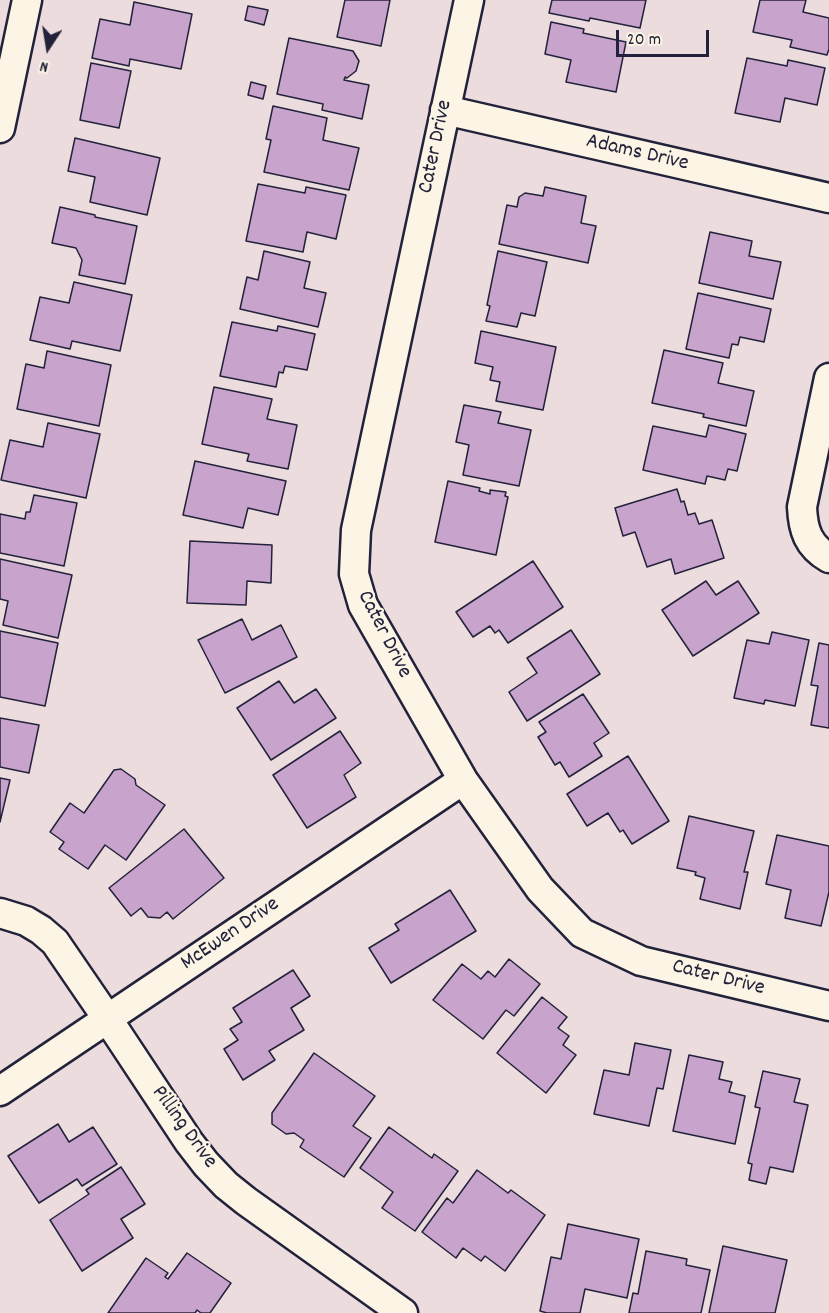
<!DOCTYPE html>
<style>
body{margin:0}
#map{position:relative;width:829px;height:1313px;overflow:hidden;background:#ecdcdd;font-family:Dekko,sans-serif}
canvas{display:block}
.north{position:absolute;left:18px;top:18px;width:60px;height:60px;-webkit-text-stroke:4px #fcf5e5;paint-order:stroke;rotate:192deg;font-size:16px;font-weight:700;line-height:24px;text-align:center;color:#22223b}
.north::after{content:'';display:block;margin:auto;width:21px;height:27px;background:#22223b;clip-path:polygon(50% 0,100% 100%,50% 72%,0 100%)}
.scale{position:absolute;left:616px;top:30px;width:93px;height:27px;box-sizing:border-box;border:3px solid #22223b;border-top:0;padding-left:8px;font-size:18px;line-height:21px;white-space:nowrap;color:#22223b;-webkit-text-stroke:4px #fcf5e5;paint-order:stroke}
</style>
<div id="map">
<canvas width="829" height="1313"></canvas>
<div class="north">N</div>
<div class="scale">20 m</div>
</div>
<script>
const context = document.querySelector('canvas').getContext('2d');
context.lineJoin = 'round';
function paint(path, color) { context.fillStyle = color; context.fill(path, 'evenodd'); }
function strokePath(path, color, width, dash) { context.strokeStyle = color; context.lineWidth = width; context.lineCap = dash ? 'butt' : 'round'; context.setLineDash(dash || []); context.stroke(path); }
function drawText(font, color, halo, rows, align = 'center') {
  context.font = font + ' Dekko,sans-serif'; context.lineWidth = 4.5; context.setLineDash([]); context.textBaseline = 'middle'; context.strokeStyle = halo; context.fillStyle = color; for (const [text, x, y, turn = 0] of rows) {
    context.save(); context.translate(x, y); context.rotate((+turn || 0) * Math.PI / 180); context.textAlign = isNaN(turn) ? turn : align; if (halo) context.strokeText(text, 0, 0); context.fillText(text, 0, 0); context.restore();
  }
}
const building = new Path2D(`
 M345,0h45l-9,46 -44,-9z
 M552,0h94l-6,28 -50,-10 -1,3 -40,-8z
 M760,0h46l-3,12 26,6v31l-2,6 -37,-8 2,-7 -39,-8z
 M134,2l58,12 -11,55 -51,-10 -1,7 -37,-8 8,-39 30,6z
 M248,6l20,4 -4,15 -19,-5z
 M551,22l33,7 -1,4 43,9 -10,50 -50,-10 5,-22 -26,-6z
 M289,38l64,13 6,10 -3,10 -9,7 -2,-1 -1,3 25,5 -7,34 -40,-9 1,-6 -46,-10z
 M747,58l40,8 1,-6 37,8 -8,37 -32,-7 -5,24 -45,-9z
 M91,63l40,8 -12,57 -39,-8z
 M251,82l15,4 -3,13 -15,-4z
 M273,106l54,12 -4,22 36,8 -10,42 -85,-18 7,-32 -5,-1z
 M75,138l85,20 -13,57 -57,-13 5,-25 -27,-6z
 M258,184l47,9 1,-6 40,8 -10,44 -29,-7 -4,20 -57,-11z
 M545,187l41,9 -5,27 15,3 -8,37 -89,-19 8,-39 10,2 2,-10 6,-4 18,3z
 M60,207l35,8v2l42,9 -12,58 -46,-9 3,-15 -6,-12 -24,-5z
 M710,232l42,9 -3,15 32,6 -8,37 -74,-16z
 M264,251l46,11 -6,26 22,5 -8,34 -78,-18 7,-32 11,3z
 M498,251l49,11 -12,54 -14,-3 -4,14 -31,-6 4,-15 -3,-1z
 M74,282l58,13 -12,56 -48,-10 -2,8 -40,-9 10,-43 29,6z
 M698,293l73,16 -7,33 -24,-5 -2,8 -6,-1 -3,14 -43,-9z
 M232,322l45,9 1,-5 37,8 -8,36 -22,-4 -2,7 -4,-1 -3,15 -56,-11z
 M481,331l75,16 -13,63 -47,-9 4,-19 -10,-2 3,-13 -18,-4z
 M664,350l59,13 -5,20 36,8 -8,35 -43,-9 1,-3 -52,-11z
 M47,351l64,14 -12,61 -82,-17 9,-45 18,4z
 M214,387l58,12 -5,20 30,6 -9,44 -41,-8 2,-7 -47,-10z
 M464,405l37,7 -3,11 33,7 -12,56 -56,-11 6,-30 -13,-3z
 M48,423l52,11 -14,64 -85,-18 9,-40 33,7z
 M709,425l37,9 -9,37 -9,-2 -3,11 -18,-4 -2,8 -62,-14 10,-44 53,11z
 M195,461l91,20 -8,34 -30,-7 -5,20 -60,-13z
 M448,481l32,7 -1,3 11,3v-4l16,2 -1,4 3,1 -12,58 -61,-13z
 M677,489l4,13 3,-1 4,14 7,-2 4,11 13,-4 12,38 -49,16 -4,-15 -24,8 -12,-35 -12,4 -8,-28z
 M34,495l43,8 -13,63 -64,-13v-39l25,5 1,-7h4z
 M190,541l82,4 -1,38 -24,-2 -1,24 -59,-2z
 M0,559l72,16 -14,63 -55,-13 5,-24 -8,-2z
 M533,561l30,46 -55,36 -9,-13 -4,3 -5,-7 -17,11 -17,-25z
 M706,581l10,14 22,-14 21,32 -66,43 -31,-46z
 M242,619l10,21 29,-15 16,32 -72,36 -27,-53z
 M571,630l29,44 -73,47 -18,-29 28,-19 -10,-15z
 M0,631l58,12 -13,63 -45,-9z
 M772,632l37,8 -14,66 -30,-6 -1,4 -30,-6 13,-58 22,4z
 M819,643l10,2v83l-18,-3 7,-39 -7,-1z
 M279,681l15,22 22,-14 20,29 -65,42 -34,-52z
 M583,694l26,39 -15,10 8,13 -33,21 -9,-15 -5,3 -17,-28 8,-5 -7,-10z
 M0,718l39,7 -10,48 -29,-6z
 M340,731l21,32 -17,12 12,22 -49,31 -34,-53z
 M628,756l41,65 -37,23 -9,-14 -3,2 -12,-19 -21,13 -20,-32z
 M121,769l14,10 1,6 29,20 -39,55 -21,-15 -17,24 -29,-20 5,-7 -14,-10 20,-29 14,10 30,-43z
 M0,778l10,2 -10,42z
 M689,816l65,15 -10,41h4l-8,37 -40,-10 5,-21 -10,-3 1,-3 -19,-4z
 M184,829l40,49 -51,41 -6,-7 -7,6 -12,-1 -7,-9 -10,8 -22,-28z
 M777,835l52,11v46l-8,34 -36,-8 6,-28 -25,-6z
 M450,890l26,41 -85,52 -22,-35 30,-18 -4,-6z
 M509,959l31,25 -26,32 -8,-6 -23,29 -50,-39 29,-36 19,15 7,-8 7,6z
 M293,970l17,26 -19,12 13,22 -35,21 6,9 -32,20 -19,-31 14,-9 -8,-11 12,-7 -9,-14z
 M542,997l25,20 -9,11 11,8 -6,9 13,10 -30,38 -49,-40z
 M635,1043l36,7 -8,39 -6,-1 -8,38 -55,-12 10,-44 25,5z
 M314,1053l61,43 -22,30 18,12 -27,39 -44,-30 4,-7 -10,-7 -8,1 -14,-10v-11z
 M689,1055l34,7 -4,17 13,3 -3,10 16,4 -10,48 -62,-13z
 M763,1071l37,8 -6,23 14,3 -15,67 -23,-5 -4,17 -17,-4 3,-16 -4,-1 12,-55 -5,-1z
 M58,1124l11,18 24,-15 24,37 -35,22 -5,-7 -38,24 -31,-47z
 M389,1127l43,31 2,-4 24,17 -43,60 -33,-23 11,-16 -33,-24z
 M121,1167l24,37 -24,15 12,19 -51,33 -32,-51 39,-26 -3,-4z
 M477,1170l31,23 3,-3 34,25 -40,56 -20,-15 -4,5 -18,-13 -7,10 -34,-26 25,-34 6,5z
 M568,1224l71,15 -12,59 -42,-9 -5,24h-33l-7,-2 11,-54 10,2z
 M723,1246l64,14 -12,53h-66z
 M646,1251l41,8 -1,6 24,5 -9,43h-72l4,-20 5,1z
 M187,1253l44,30 -21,30h-9l-4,-3 -2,3h-87l38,-55 22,15 -3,4 3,2z`);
paint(building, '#c8a3cb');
strokePath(building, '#22223b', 1.5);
const street = new Path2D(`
 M469,0l-113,530 -2,44 9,31 100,175 77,109 42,44 59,28 188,45
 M445,110l384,88
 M0,128l27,-128
 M829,378l-27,129c1,23 6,39 27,51
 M0,913l26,8 15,9 14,12 52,76 82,124 17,22 20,21 20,16 157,112
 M0,1091l463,-311`);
strokePath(street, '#22223b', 33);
strokePath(street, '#fcf5e5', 28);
drawText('22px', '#22223b', '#fcf5e5', [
 ["Cater Drive",437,147,-78],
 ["Adams Drive",637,154,13],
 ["Cater Drive",383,635,63],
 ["McEwen Drive",231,935,-34],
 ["Cater Drive",718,979,14],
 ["Pilling Drive",183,1128,54]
]);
</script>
